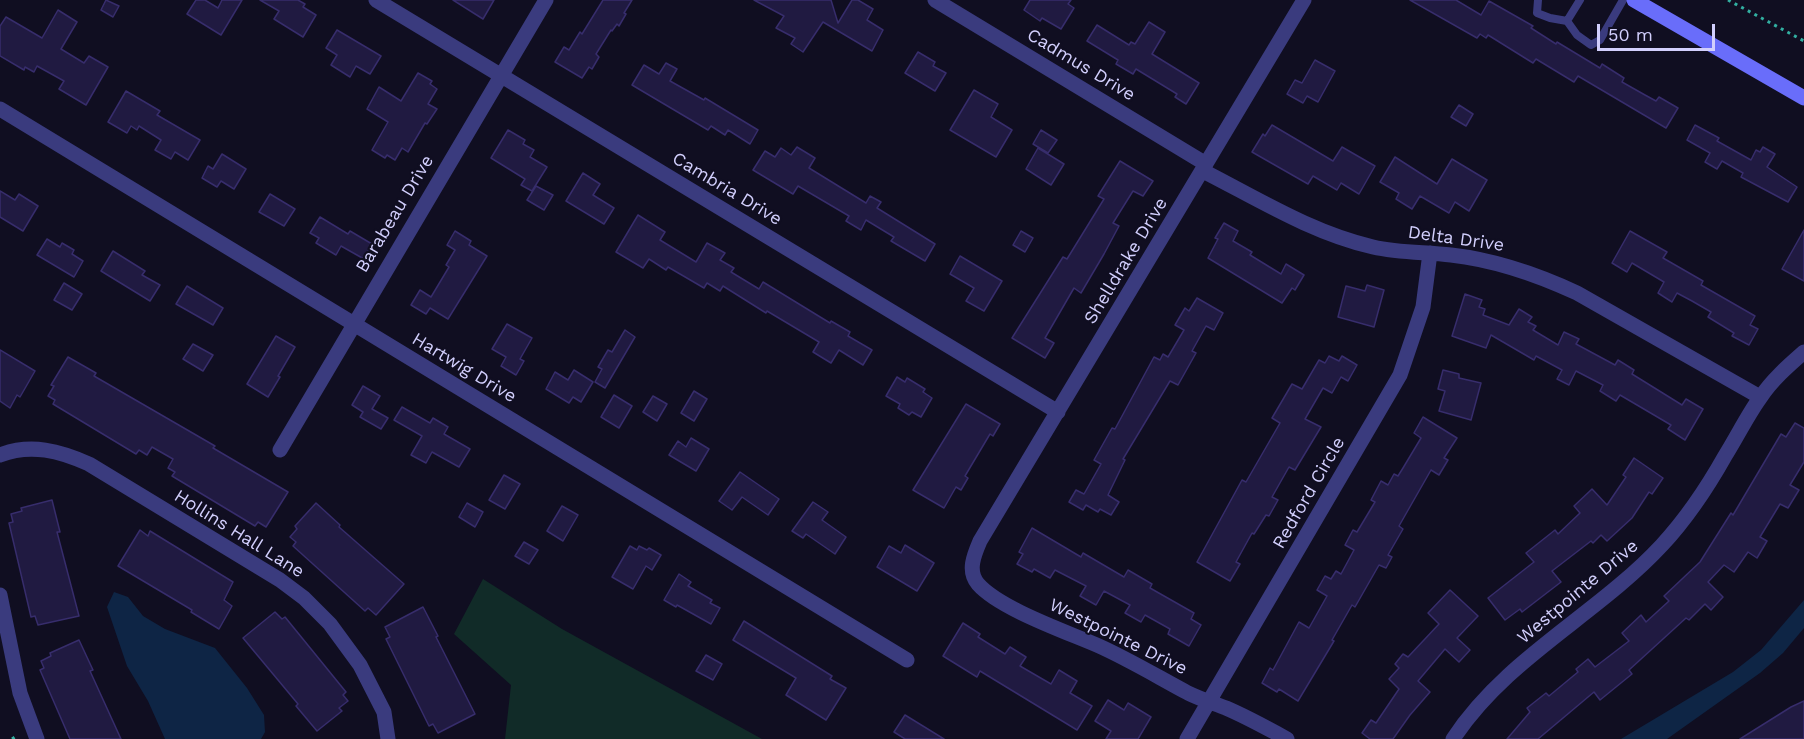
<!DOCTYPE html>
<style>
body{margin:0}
#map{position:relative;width:1804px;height:739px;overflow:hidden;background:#100e21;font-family:"Work Sans",sans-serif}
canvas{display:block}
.scale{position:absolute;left:1597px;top:24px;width:118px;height:27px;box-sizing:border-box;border:3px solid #d2cffd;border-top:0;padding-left:8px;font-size:18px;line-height:21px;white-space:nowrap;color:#d2cffd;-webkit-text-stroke:4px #100e21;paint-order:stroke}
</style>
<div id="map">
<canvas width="1804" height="739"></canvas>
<div class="scale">50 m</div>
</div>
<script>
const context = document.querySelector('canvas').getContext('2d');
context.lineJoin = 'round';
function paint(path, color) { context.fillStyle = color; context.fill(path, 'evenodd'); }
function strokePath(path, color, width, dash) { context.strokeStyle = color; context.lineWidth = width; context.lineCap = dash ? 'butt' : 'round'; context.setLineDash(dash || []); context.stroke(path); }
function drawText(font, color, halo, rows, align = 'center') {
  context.font = font + ' "Work Sans",sans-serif'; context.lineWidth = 4.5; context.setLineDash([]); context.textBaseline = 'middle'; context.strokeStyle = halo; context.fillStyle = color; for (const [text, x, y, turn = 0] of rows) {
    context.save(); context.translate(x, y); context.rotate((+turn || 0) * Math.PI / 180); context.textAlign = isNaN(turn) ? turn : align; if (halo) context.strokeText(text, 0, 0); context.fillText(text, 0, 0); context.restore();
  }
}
paint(new Path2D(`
 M483,579l79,50 200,110h-257l6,-54 -57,-51z`), '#112b28');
paint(new Path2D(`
 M114,592l14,5 15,19 22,13 50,19 32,40 17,27 1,17 -4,7h-96l-17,-38 -21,-35 -20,-59z
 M1804,600v28l-21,25 -23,20 -93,66h-46l112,-67 28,-22z`), '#0e2545');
const building = new Path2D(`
 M106,0l13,6 -6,11 -12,-7z
 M196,0h9l13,8 4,-8h20l-21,35 -34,-21z
 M260,0h38l7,4 -2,3 13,8 -13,22 -29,-18 5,-8z
 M453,0h41l-11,19z
 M603,0h29l-8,13 2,1 -7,12 -2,-2 -5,7 -1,-1 -15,24 3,3 -7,12 -3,-2 -7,11 -27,-16 9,-15 5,3 11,-18 2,2z
 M754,0h77l7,23 14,-23h6l15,9 -6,11 16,10 -11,21 -49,-29 -20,30 -12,-8 4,-6 -19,-10 8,-12z
 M1030,0h41l-3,4 6,4 -13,21 -19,-11 -2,3 -16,-11z
 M1410,0h46l25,15 8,-14 44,25 -2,2 25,16 1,-2 43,26 2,-4 22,14 -2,4 23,13 11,6 3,-4 19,11 -12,20 -88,-52 -4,6 -38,-23 -3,4 -45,-28 -2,3 -6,-4 -3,4z
 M58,10l19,12 -16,27 23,14 5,-7 19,11 -22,38 -27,-16 5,-8 -27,-15 -3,6 -9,-5 -1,3 -24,-14v-30l6,-9 36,21z
 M1149,22l16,10 -13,22 47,29 -13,21 -11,-7 2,-3 -41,-25 -3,5 -17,-10 2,-4 -31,-19 10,-16 32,20 2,-3 4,2z
 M337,30l44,26 -11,18 -14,-8 -6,11 -19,-12 6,-10 -11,-7z
 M918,52l17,10 -2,4 13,7 -11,18 -30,-18z
 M1315,60l20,11 -17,31 -11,-6 -4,7 -16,-9 8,-14 7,3z
 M666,63l11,6 -7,12 34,19 1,-2 53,32 -8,14 -22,-14 -3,5 -14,-9 -3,4 -76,-45 12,-20 15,9z
 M418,73l14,8 -2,3 7,5 -9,15 9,5 -10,15 -2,-1 -17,29 -6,-4 -7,12 -8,-5 -2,3 -13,-8 16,-28 -21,-13 12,-22 22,14z
 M974,90l24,14 -7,13 21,13 -16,27 -46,-27z
 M126,91l34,20 -3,4 43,25 -12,20 -13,-8 -4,7 -16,-9 6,-10 -22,-14 -2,4 -6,-4 -4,7 -19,-11z
 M1459,105l14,9 -7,12 -15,-9z
 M1272,125l61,36 9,-14 33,19 -16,28 -18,-11 -4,7 -24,-14 -5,8 -56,-32 11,-18 2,2z
 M1695,125l24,13 -2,3 34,19 5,-10 4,2 3,-5 12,7 -8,13 30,20 -9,15 -47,-25 2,-4 -21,-12 -5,8 -12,-7 5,-9 -23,-13z
 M508,130l17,10 -2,4 11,6 -4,7 17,10 -15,24 -11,-6 4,-6 -34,-21z
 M1041,130l16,10 -9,13 -15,-9z
 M797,147l18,11 -6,10 57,35 4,-7 11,6 -4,6 58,36 -10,17 -34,-20 3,-4 -28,-17 -5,10 -15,-9 3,-5 -51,-30 -5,8 -40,-24 12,-19 10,6 6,-9 10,7z
 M1038,148l26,16 -13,21 -25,-16z
 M222,154l24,15 -12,20 -13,-8 -4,6 -15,-9 6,-12 5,3z
 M1395,157l42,27 15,-25 35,21 -18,31 -14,-9 -6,11 -29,-17 -8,13 -16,-10 3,-6 -19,-11z
 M1120,161l33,20 -10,15 -10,-5 -20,32 6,3 -15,28 -23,39 -7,-5 -29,50 9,5 -9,15 -33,-20 51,-81 4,2 37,-60 -6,-3z
 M583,173l17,11 -7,11 21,13 -10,16 -38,-23z
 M536,186l17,9 -9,15 -17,-10z
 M0,191l15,9 4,-6 19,12 -15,25 -23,-14z
 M270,194l25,15 -11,17 -25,-14z
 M638,215l27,17 -5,8 36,22 11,-19 18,10 -5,7 14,8 -3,4 28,17 4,-7 67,41 1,-2 19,11 -2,4 24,14 -9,15 -24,-15 -8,13 -18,-11 6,-10 -52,-31 -1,2 -43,-27 -3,5 -13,-8 -3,5 -36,-21 -2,3 -17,-11 -6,9 -27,-16z
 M320,217l28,17 2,-3 22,13 -8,15 -23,-13 -5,9 -20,-12 3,-5 -9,-5z
 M1224,223l14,8 -5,10 19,11 -2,3 31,19 5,-10 18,11 -9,15 -3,-2 -10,15 -74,-45 10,-19 -3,-1z
 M1804,230v51l-22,-12z
 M455,231l16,10 -2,4 18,11 -39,63 -18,-11 -4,6 -15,-9 9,-15 11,7 18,-30 -3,-2 9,-15 -8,-5z
 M1021,231l12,7 -8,14 -12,-7z
 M1630,231l37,21 -4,6 40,23 -2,4 54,31 -5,9 8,4 -9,16 -17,-9 2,-3 -26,-16 3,-5 -19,-11 -15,-8 -5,9 -14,-9 6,-11 -32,-19 -5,9 -15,-9z
 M47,239l13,8 2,-4 12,7 -2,4 11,7 -9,16 -37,-22z
 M113,251l32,20 -3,4 18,10 -10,16 -49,-30z
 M960,256l42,25 -18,30 -18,-10 8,-13 -24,-14z
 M64,283l18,11 -10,16 -18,-10z
 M1367,285l17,5 -10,37 -36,-10 8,-31 19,5z
 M187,286l36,22 -10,17 -37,-21z
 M1465,294l17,6 -3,7 6,2 -2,6 26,10 10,-16 13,8 -4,5 8,4 -3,4 25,15 6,-13 15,7 -3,5 39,21 3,-5 16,10 -2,4 50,31 4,-6 17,10 -18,31 -17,-11 3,-4 -51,-30 -4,6 -16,-10 3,-6 -27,-14 -7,14 -12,-6 5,-9 -26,-14 -2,4 -43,-25 -5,13 -34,-12z
 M1197,298l26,15 -9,17 -8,-4 -14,25 4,2 -18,32 -8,-4 -47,78 2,1 -17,35 11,7 -8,13 -11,-6 -2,3 -12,-7 -3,5 -14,-8 7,-12 8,4 17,-30 -7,-4 18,-32 3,1 39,-72 6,3 3,-6 5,3 16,-27 -9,-5 10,-17 4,3z
 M507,324l25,14 -12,21 4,2 -8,14 -15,-9 5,-9 -14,-8z
 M625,330l10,7 -30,51 -10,-6 7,-13 -4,-2 10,-17 4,2z
 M276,336l19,11 -17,29 2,1 -12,20 -21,-13z
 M193,344l20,11 -10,16 -20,-12z
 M0,350l35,21 -15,26 -3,-2 -7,13 -10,-7z
 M1329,356l10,5 3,-5 15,9 -9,16 -7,-4 -9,16 -9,-5 -18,31 16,8 -26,43 -6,-3 -17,30 6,3 -9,16 -3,-1 -12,19 -2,-1 -16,29 4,2 -10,17 -33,-19 45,-82 4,2 34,-59 -8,-5 20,-34 10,5 17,-29 6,3z
 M68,357l28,16 -2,3 121,70 -2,2 75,44 -22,35 -8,-5 -3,4 -83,-50 3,-4 -7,-4 5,-9 -21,-12 -5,8 -8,-5 -3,4 -83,-50 2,-4 -7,-4 6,-10 -3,-1z
 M574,370l19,12 -12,20 -8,-5 -4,6 -23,-14 9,-17 13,8z
 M1443,370l16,4v4l22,5 -10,37 -32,-9 6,-20 -7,-2z
 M897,377l8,5 2,-4 18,11 -2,3 9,6 -11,19 -9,-5 -3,3 -11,-7 2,-4 -14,-8z
 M363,386l17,10 -8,13 16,9 -7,11 -21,-12 3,-5 -11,-7z
 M694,391l13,8 -13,22 -13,-8z
 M614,395l18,11 -13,22 -18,-11z
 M653,396l14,8 -10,17 -14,-9z
 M966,404l34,20 -7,12 -3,-2 -25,42 3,2 -7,12 -5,-3 -12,21 -31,-18z
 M402,407l28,16 3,-5 15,9 -4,7 26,15 -11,18 -27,-15 -6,11 -15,-8 11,-19 -28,-16z
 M1423,417l34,21 -13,20 4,2 -9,15 -8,-5 -32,56 4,3 -15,26 4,2 -6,11 -7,-3 -24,42 -3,-2 -20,35 2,1 -36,60 -19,-12 -2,3 -15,-9 8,-15 3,2 26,-48 10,6 18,-32 -10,-6 8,-14 6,3 5,-8 5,3 13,-24 -9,-5 8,-15 4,2 18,-30 -4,-2 10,-19 7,4 6,-11 4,2 5,-8 18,-30 -7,-5z
 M1795,423l9,5v34l-14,23 9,5 -11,18 -8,-4 -20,33 7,4 -10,17 -9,-6 -14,20 -10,-7 -16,17 15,15 -12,13 -6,-6 -16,16 -3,-2 -57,52 3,4 -32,26 -6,-8 -56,47h-31l23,-27 -3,-4 19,-15 3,3 29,-24 -2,-3 12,-10 7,8 34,-26 -7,-8 19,-18 5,7 23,-21 -5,-5 36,-34 31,-49 2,2 48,-81 5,3z
 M691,438l18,11 -13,22 -27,-16 9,-14 8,6z
 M1634,458l29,20 -11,16 -3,-2 -17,26 -25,23 -6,-6 -8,8 -2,-2 -39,30 9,11 -39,30 -2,-3 -15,11 -17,-22 46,-36 -8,-9 29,-23 3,4 22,-21 -6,-7 18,-17 15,16 19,-28 -3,-2z
 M740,472l39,27 -11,16 -26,-18 -10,13 -13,-9z
 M504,475l16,9 -15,25 -16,-9z
 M52,500l8,32h-3l22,84 -41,9 -3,-9 -4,1 -22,-94 4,-1 -2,-8 11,-3 -1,-3z
 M813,502l15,10 -6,8 24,17 -11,17 -29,-20 -3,4 -11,-7z
 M316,503l24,22 -1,2 65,57 -28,31 -8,-7 -3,3 -72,-65 3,-4 -6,-5 7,-8 -2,-3z
 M467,503l16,9 -8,15 -16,-10z
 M562,506l16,9 -15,26 -16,-10z
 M1032,528l49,29 2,-4 41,24 4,-7 24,14 -2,4 44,25 -3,6 10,6 -12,21 -21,-12 2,-5 -25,-14 -4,7 -16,-9 5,-8 -26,-14 -8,14 -16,-9 6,-10 -31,-16 -5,8 -16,-9 -2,3 -15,-8 6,-10 -4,-2z
 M140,530l8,6 2,-5 83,51 -9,18 8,6 -13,23 -28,-17 1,-2 -74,-44z
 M524,542l14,8 -9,14 -14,-8z
 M905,545l29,18 -17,28 -40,-24 12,-21 12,7z
 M630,546l7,4 2,-4 8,4 2,-2 12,7 -9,15 -6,-4 -13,23 -21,-12z
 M679,574l12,8 -3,4 24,14 -2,3 10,5 -9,16 -34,-19 -1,2 -12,-7z
 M1450,590l28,26 -21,22 13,12 -11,12 -14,-13 -27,32 12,11 -20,23 -17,24h-23l-8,-6 9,-13 5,3 23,-34 -10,-10 10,-11 -4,-4 8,-10 5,3 31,-33 -11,-11z
 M423,607l15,29 -2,1 39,77 -37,19 -5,-9 -4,2 -43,-87 4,-2 -5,-10z
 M275,612l7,7 3,-2 61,75 -3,3 5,6 -9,7 3,3 -25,20 -21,-25 2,-2 -55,-66z
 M744,621l88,55 -2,3 16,9 -20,32 -40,-25 10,-17 -63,-38z
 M963,623l17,11 -2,3 27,17 5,-7 16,10 -6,9 31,18 8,-14 18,11 -7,12 22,13 -15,24 -97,-59 -3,6 -34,-21z
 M79,640l14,30 -3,1 31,68h-51l-30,-69 4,-2 -3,-7 10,-5 -1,-3z
 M706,655l16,9 -9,16 -17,-9z
 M1108,700l16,10 4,-7 23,14 -13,22h-32l5,-8 -16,-10z
 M1804,701v38h-64l51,-32z
 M905,715l39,24h-39l-11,-7z`);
paint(building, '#201a41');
strokePath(building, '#372d6c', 1.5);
strokePath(new Path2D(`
 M1728,0l76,41
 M12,739l6,-4`), '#32afa1', 3, [3, 4.5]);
strokePath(new Path2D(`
 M1538,0l-1,13 13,5 17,3 10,14 14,10 9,-5 23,-40
 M1567,21l13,-21`), '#3a3b7e', 8);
strokePath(new Path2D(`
 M376,0l682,412
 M935,0l271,164
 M0,109l907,551
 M1203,171c55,28 109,62 170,76 26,6 52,5 78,8 45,5 85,19 126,38l183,104
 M280,450l266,-450
 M0,455c31,-12 60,-4 89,9l191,116 24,18 26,26 30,41 24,47 4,27
 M0,595l20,98 17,46
 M1187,739l213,-364 23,-68 7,-54
 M1287,739c-20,-11 -40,-22 -61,-31 -13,-5 -26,-9 -38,-15 -30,-16 -58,-33 -89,-47 -32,-14 -99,-37 -121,-62 -11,-13 -4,-29 2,-43l324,-541
 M1453,739c53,-81 144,-124 209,-194 25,-27 45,-57 63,-89 12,-19 22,-40 35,-58 12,-18 28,-32 44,-46`), '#3a3b7e', 15);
strokePath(new Path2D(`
 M1634,0l170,98`), '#696dfa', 15);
drawText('18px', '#d2cffd', '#100e21', [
 ["Cadmus Drive",1081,65,31],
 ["Cambria Drive",727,189,31],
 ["Barabeau Drive",395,214,-59],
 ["Delta Drive",1456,239,8],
 ["Shelldrake Drive",1126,261,-59],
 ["Hartwig Drive",464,368,31],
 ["Redford Circle",1309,493,-60],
 ["Hollins Hall Lane",239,534,32],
 ["Westpointe Drive",1578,592,-40],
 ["Westpointe Drive",1118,637,26]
]);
</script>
